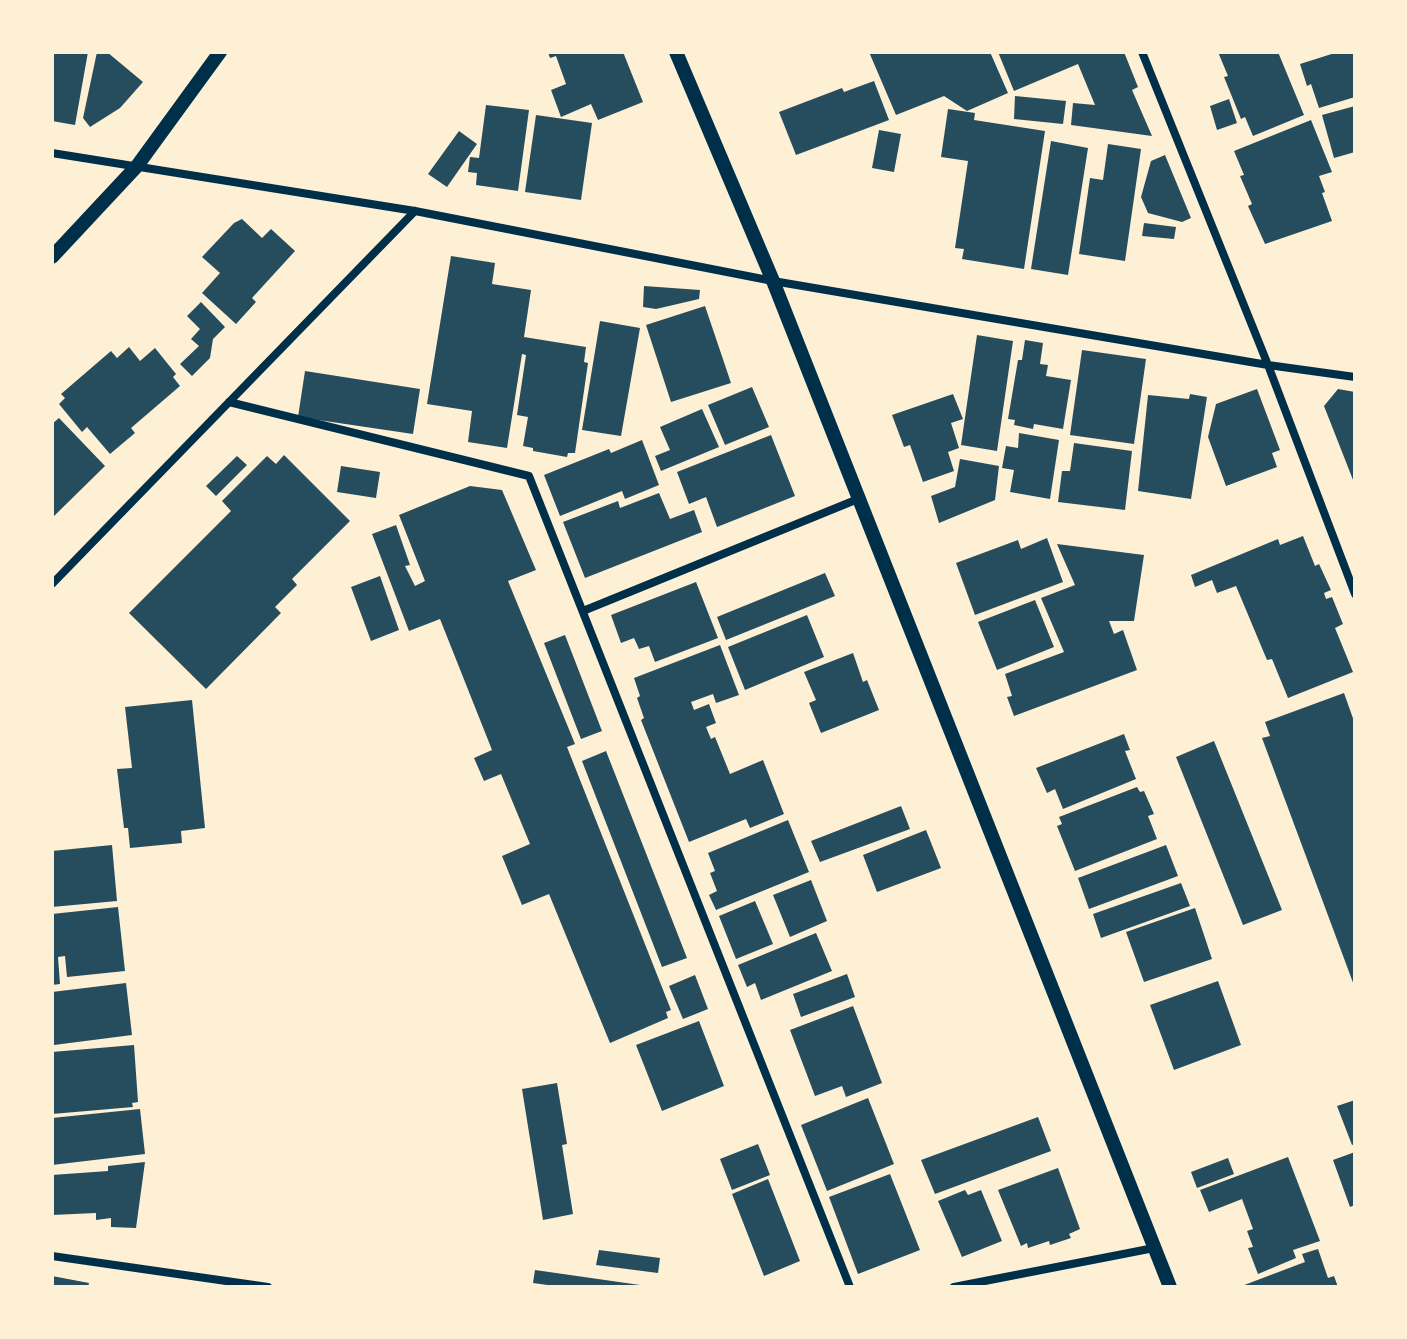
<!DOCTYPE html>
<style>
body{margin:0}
#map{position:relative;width:1407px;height:1339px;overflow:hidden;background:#fdf0d5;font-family:Raleway,sans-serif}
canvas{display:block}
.frame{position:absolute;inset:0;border:54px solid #fdf0d5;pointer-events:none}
</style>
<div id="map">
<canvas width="1407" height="1339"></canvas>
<div class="frame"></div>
</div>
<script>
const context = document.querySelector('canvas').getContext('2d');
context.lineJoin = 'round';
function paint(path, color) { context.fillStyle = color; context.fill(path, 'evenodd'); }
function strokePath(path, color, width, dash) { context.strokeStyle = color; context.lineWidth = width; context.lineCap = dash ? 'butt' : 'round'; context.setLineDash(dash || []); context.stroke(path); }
paint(new Path2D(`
 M52,52h36l-13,73 -23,-4z
 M97,52h10l36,30 -23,26 -30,19 -7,-9z
 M548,52h75l20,50 -45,18 -7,-16 -30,13 -10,-27 15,-6 -10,-28 -6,2z
 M869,52h121l18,41 -41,18 -23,-15 -48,19z
 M998,52h126l14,35 -6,3 20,46 -81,-11 2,-22 22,2 -17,-41 -64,27z
 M1218,52h60l26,63 -51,21 -8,-19 -4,2 -17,-42 4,-1z
 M1338,52h17v45l-36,11 -8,-24 -4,2 -7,-22z
 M874,81l15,39 -93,35 -17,-43 63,-24 2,4z
 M1015,96l51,5 -3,23 -49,-5z
 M1229,99l8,24 -20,7 -7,-24z
 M486,105l43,5 -11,81 -42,-6 1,-12 -9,-1 2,-15 9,1z
 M1355,106v46l-21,6 -12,-43z
 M948,109l27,4 -1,7 71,11 -21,138 -62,-10 2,-10 -9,-1 13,-87 -27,-4z
 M536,115l56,8 -11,77 -56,-8z
 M1311,120l21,52 -13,4 6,16 -3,1 10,28 -67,23 -17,-38 4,-2 -12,-28 4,-1 -10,-24z
 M879,130l22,4 -7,38 -22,-4z
 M459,131l18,13 -30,43 -19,-13z
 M1051,141l37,7 -20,127 -37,-6z
 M1108,144l33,5 -16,112 -46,-7 11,-76 13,2z
 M1165,155l26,63 -9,4 -34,-9 -7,-16 10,-36z
 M242,219l20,19 9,-9 24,22 -43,47 4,4 -20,22 -34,-31 18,-20 -18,-16 32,-34z
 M1144,223l32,4 -2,12 -32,-3z
 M451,256l44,7 -3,21 39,6 -7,47 62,10 -2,15 4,1 -13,90h-7l-1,4 -34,-6v-3l-10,-2 5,-29 -11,-2 9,-60 -4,-1 -15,94 -39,-6 4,-31 -45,-7z
 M644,286l56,4 -1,9 -43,10 -13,-2z
 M201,302l24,25 -12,12 -3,19 -18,18 -12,-12 19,-18 -8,-7 9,-10 -13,-13z
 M705,306l26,77 -60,19 -25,-77z
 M600,321l40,7 -19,108 -39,-6z
 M977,335l36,6 -16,110 -36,-6z
 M1025,340l18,3 -3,21 8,1 -2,11 25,4 -8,49 -29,-5 -1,5 -19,-4 1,-5 -7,-1 10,-59h4z
 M129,347l11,14 15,-13 21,26 -3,3 7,9 -49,42 4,5 -25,21 -23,-27 -5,5 -23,-28 6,-6 -4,-4 50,-43 6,7z
 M1082,350l64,9 -12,85 -64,-9z
 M305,371l115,18 -7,45 -115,-17z
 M752,387l17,40 -44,18 -17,-40z
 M1257,389l23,61 -8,3 5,14 -51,19 -18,-49 8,-33z
 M1338,389l17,3v93l-31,-79z
 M953,394l10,25 -12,4 8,25 -11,4 6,19 -31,11 -13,-37 -6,2 -12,-32z
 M1190,394l17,3 -16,102 -53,-8 10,-96 41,4z
 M702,409l17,38 -58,24 -6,-15 15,-6 -10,-23z
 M59,418l46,48 -53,52v-94z
 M1019,433l40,7 -9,59 -40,-7 4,-22 -12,-2 4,-22 12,2z
 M771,435l24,61 -78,31 -11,-30 -17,7 -12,-32z
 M642,440l17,45 -34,14 -3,-8 -62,25 -16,-41 65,-26 2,4z
 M1074,443l58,8 -7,59 -67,-8 4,-31h8z
 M284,455l66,66 -58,58 5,6 -22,22 6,6 -75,76 -77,-76 102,-102 -9,-10 45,-45 9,8z
 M237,456l10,9 -31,31 -10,-10z
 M960,459l39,7 -4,34 -56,23 -8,-27 24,-9z
 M341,466l39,6 -4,26 -39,-6z
 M470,486l32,4 34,80 -28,11 67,163 -8,3 104,263 -5,2 2,6 -58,25 -61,-149 -27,11 -20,-49 28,-12 -29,-70 -17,7 -10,-23 18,-8 -52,-131 -31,12 -37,-97 24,-9 14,40 -5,1 10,20 10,-5 -26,-66z
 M659,493l11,26 24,-9 8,22 -117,46 -22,-56 55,-21 2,7z
 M1303,536l12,30 4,-2 12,26 -7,3 2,6 6,-2 11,27 -8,4 18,44 -65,26 -16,-39 -5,1 -31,-74 -19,7 -5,-13 -17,7 -4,-12 87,-36 2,6z
 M1047,538l16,44 -88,33 -19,-52 62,-23 3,9z
 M1057,544l87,11 -10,66h-25l5,13 9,-4 14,40 -123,46 -7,-19 5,-1 -7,-22 59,-22 -23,-54 34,-13z
 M825,573l10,23 -109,44 -9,-23z
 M380,576l19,54 -28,11 -20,-54z
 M696,582l22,56 -63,24 -6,-16 -10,3 -5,-11 -13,5 -10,-28z
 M1035,600l19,47 -57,23 -19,-48z
 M807,615l17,42 -79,33 -17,-43z
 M565,635l37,96 -21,8 -37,-96z
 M720,645l19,50 -23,8 -3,-9 -22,8 3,8 15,-6 7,19 -10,4 5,12 4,-2 15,37 33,-14 21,54 -34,14 -4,-9 -57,23 -48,-122 3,-2 -7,-20 3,-2 -6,-18z
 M853,653l10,29 4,-2 12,30 -58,23 -12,-30 7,-3 -12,-28z
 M1344,693l11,31v264l-93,-250 8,-2 -5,-14z
 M192,700l13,128 -24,3 1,12 -52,5 -2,-20h-4l-7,-59 15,-1 -7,-61z
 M1124,734l6,16 -5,1 11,28 -73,30 -8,-20 -8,4 -11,-25z
 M1214,741l68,169 -39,15 -67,-168z
 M606,751l81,207 -25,9 -80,-206z
 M1137,787l3,5 4,-1 10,23 -6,2 9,23 -82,32 -18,-45 5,-2 -3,-7z
 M901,806l9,23 -90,33 -9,-21z
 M788,820l21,52 -93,38 -7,-15 8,-4 -7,-18 5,-2 -7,-18z
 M926,830l15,38 -64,24 -14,-37z
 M112,845l5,56 -65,6v-56z
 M1166,845l12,31 -89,33 -11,-31z
 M811,880l16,41 -37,16 -17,-42z
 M1181,883l9,23 -89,32 -8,-24z
 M755,901l18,43 -37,15 -17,-43z
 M118,907l7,64 -58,6 -2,-21 -7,1 2,27 -8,1v-71z
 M1195,908l17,51 -68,23 -18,-50z
 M816,933l16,38 -71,29 -6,-17 -8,4 -9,-22z
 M847,974l8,23 -54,20 -8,-23z
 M695,975l13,34 -25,10 -14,-33z
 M1218,981l23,64 -67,25 -24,-65z
 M126,983l6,52 -78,10 -2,-53z
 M853,1006l29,77 -36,14 -4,-11 -27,10 -25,-66z
 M699,1021l25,65 -62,25 -26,-66z
 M134,1045l4,57 -6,1 1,4 -81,7v-62z
 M557,1083l10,61 -5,1 11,69 -30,6 -21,-131z
 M868,1098l26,66 -67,27 -26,-66z
 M1355,1100v44l-3,1 -15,-39z
 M140,1109l5,45 -93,11v-47z
 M1038,1117l13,34 -116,43 -14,-34z
 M758,1144l12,31 -38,15 -12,-31z
 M1355,1152v53l-5,2 -17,-47z
 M1288,1157l32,84 -27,9 3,8 -38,16 -10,-26 5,-1 -6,-16 6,-2 -11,-30 -33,13 -9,-22z
 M1228,1158l6,16 -37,14 -6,-16z
 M145,1162l-9,66 -25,-1v-9l-15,2v-7l-44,2v-40l56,-4v-5z
 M1058,1168l22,61 -11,5 2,4 -21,7 -1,-4 -21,7 -1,-5 -6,3 -23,-56z
 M890,1174l30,76 -62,24 -29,-77z
 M768,1179l32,82 -36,15 -32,-82z
 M965,1190l3,5 13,-5 21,51 -40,16 -24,-56z
 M1318,1249l10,29 6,-2 4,11h-99l66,-25 -3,-8z
 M599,1250l61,8 -2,15 -62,-8z
 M535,1270l105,15v2h-78l-29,-4z
 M52,1276l37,7 -1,4h-36z`), '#264d5e');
strokePath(new Path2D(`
 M1142,52l126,313 87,229
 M52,153l363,58 358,70 495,84 87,12
 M229,402l300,74 321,811
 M52,584l363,-373
 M583,611l275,-112
 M52,1256l216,31
 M954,1287l200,-39`), '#003049', 8);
strokePath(new Path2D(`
 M676,52l97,229 397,1006
 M52,257l85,-91 83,-114`), '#003049', 14);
</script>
